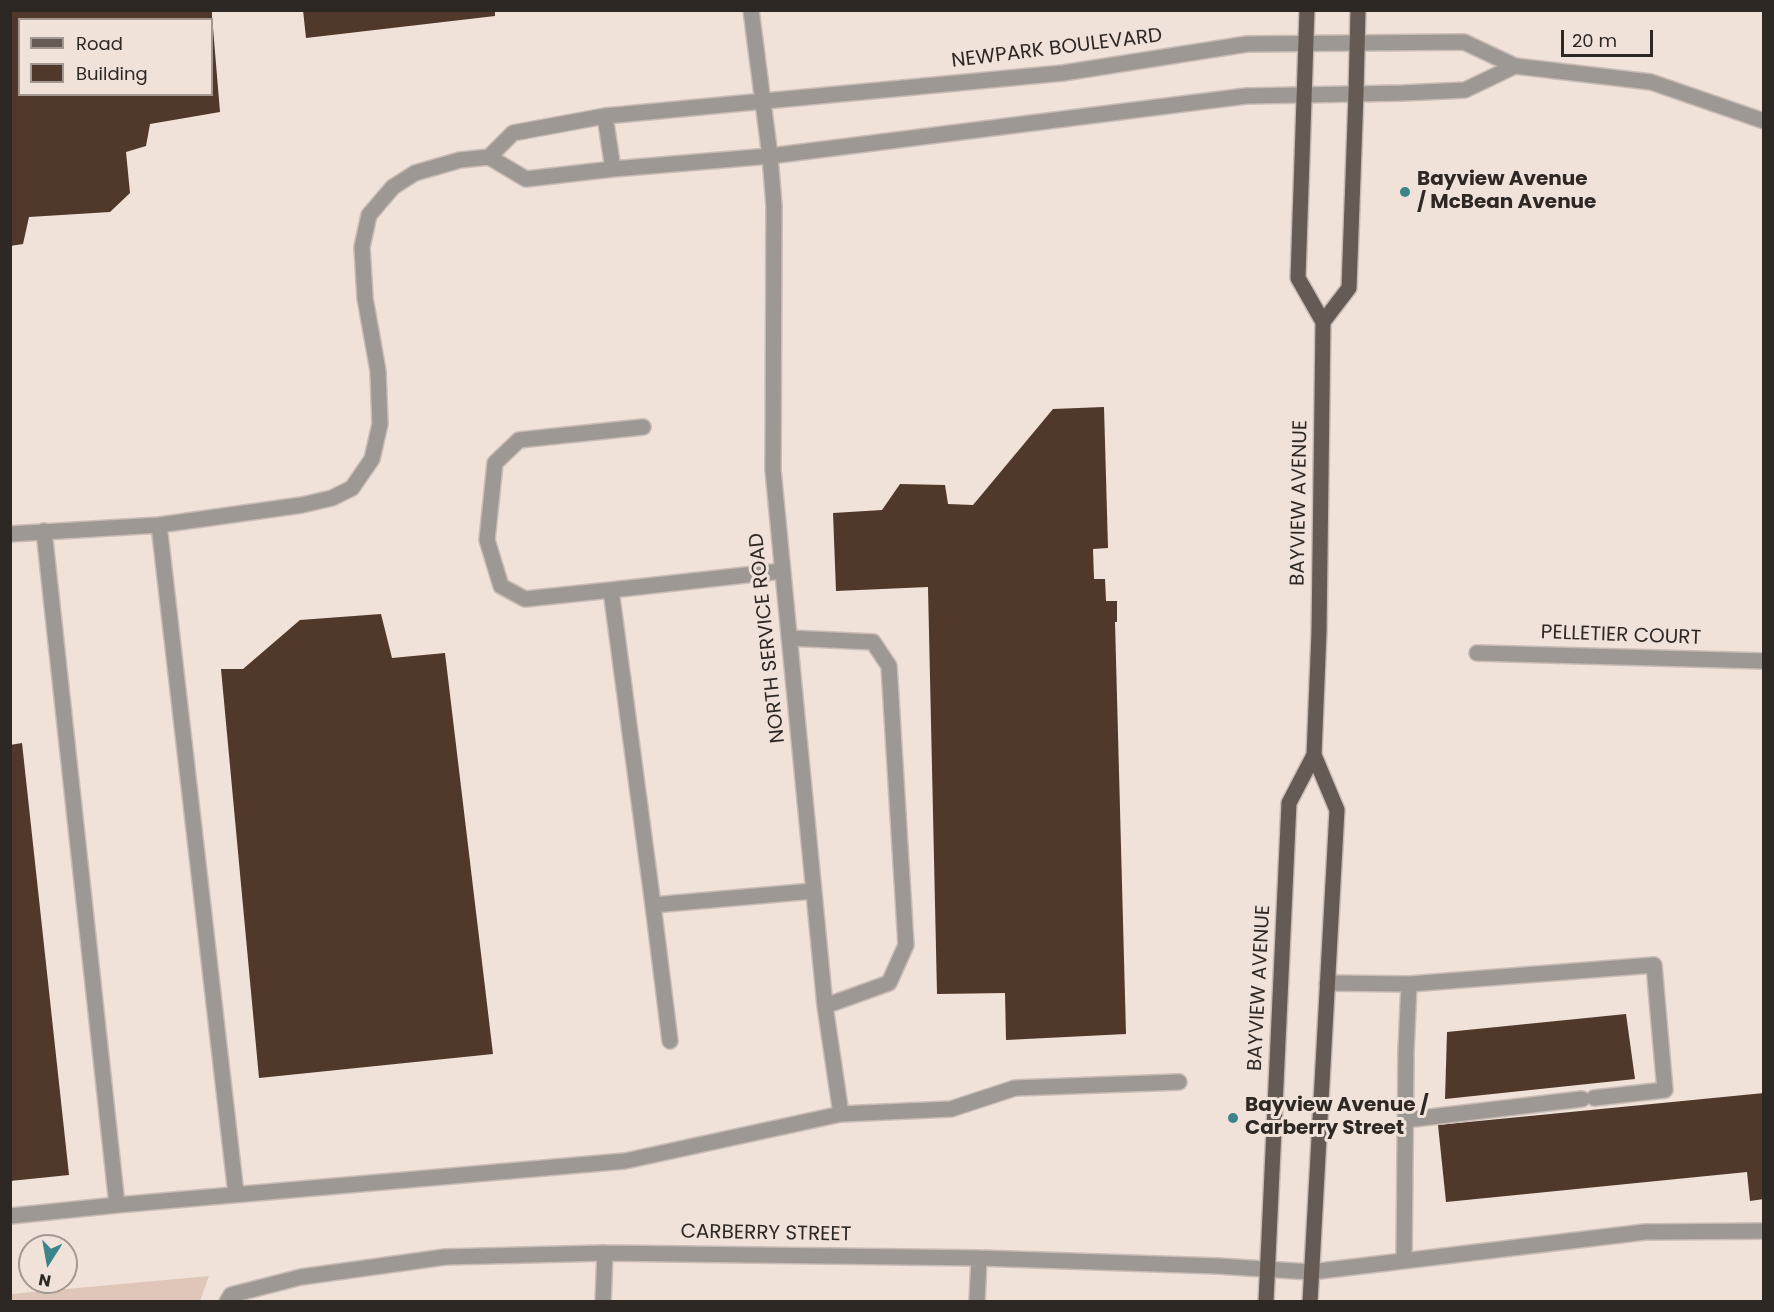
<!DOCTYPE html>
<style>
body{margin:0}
#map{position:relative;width:1774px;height:1312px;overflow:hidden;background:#f0e1d9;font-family:Poppins,sans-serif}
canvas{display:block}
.frame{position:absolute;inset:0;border:12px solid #2e2825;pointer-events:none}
.legend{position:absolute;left:18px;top:18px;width:195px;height:78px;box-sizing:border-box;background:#f0e1d9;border:2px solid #a29791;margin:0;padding:8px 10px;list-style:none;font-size:18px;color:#2e2825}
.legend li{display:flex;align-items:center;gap:12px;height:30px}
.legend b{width:30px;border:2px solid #a29791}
.north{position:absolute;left:18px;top:1234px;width:60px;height:60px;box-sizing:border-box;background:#f0e1d9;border:2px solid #a29791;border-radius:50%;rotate:191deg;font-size:16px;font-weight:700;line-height:24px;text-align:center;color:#2e2825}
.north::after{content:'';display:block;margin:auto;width:21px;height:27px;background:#3c8489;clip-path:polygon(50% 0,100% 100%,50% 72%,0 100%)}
.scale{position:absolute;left:1561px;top:30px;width:92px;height:27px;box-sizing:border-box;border:3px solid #2e2825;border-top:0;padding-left:8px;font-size:18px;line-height:21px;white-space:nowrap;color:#2e2825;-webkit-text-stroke:4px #f0e1d9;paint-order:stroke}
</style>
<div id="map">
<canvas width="1774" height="1312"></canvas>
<div class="frame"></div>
<ul class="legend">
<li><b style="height:8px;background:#655a54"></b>Road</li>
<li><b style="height:16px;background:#50382a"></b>Building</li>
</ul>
<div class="north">N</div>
<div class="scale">20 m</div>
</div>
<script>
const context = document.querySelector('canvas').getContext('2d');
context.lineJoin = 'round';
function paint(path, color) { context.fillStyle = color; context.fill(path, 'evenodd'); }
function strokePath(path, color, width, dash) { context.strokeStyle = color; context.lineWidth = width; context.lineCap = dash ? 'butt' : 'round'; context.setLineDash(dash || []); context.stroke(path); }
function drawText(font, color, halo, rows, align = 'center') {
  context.font = font + ' Poppins,sans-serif'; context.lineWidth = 6; context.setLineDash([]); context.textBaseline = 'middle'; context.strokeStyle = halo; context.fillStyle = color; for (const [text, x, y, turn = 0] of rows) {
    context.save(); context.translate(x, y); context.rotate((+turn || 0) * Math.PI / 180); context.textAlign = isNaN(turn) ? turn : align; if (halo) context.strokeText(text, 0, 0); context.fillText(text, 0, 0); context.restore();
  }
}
paint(new Path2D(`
 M209,1276l-9,25h-189v-7z`), '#e0c6b9');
paint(new Path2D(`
 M10,10h202v10h-192v74h192v-66h1l7,84 -70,12 -4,22 -20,6 4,41 -20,19 -81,5 -6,27 -13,2z
 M303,10h192v6l-189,22z
 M1104,407l4,141 -15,1 1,30h11l1,22h11v21h-2l11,412 -120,6 -1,-47 -68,1 -9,-407 -92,4 -3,-78 49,-3 18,-26 45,1 3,19 25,1 80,-96z
 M381,614l11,44 53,-5 48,401 -234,24 -38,-409h22l57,-49z
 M22,743l47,432 -59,6v-436z
 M1626,1014l9,65 -190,20 2,-67z
 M1764,1093v106l-14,2 -3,-29 -301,30 -8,-77z`), '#50382a');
const minor = new Path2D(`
 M751,10l19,146 4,50 -1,264 52,536 16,108
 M605,116l8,53
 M489,157l24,-24 92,-17 458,-43 184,-29 217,-2 51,24 136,16 113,39
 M643,427l-124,13 -24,23 -8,77 14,46 24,13 86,-9 42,315 160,-14
 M159,525l77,669
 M10,534l149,-9 143,-20 30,-7 20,-10 20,-29 8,-35 -2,-53 -13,-73 -3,-51 7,-32 24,-28 22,-14 45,-13 29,-3 37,22 87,-10 157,-13 476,-60 157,-3 62,-3 50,-24
 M611,590l171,-19
 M789,638l84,4 16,24 17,279 -17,38 -64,23
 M1477,653l287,8
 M653,905l17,136
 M1327,983l82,1 245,-19 11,125 -71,8
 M1405,1120l177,-21
 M117,1205l508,-44 216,-47 110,-5 64,-21 164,-6
 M10,1216l107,-11 -73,-674
 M1404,1261l2,-210 3,-67
 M227,1302l4,-7 70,-18 144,-20 160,-4 374,5 239,8 93,6 334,-40 119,-1
 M603,1302l2,-49
 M977,1302l2,-44`);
const major = new Path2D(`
 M1323,322l26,-34 7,-194 2,-84
 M1266,1302l23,-499 25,-48 5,-123 4,-310 -25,-44 9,-268
 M1310,1302l27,-492 -23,-55`);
strokePath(minor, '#c9bcb5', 18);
strokePath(major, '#c9bcb5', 18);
strokePath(minor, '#9e9895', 15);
strokePath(major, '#655a54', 15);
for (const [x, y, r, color] of [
 [1405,192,6,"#3c8489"],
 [1233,1118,6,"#3c8489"]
]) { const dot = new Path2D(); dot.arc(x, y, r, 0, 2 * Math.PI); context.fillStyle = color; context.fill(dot); strokePath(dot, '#f0e1d9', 2); }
drawText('20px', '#2e2825', '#f0e1d9', [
 ["NEWPARK BOULEVARD",1057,49,-7],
 ["BAYVIEW AVENUE",1300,503,-89],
 ["PELLETIER COURT",1621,636,2],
 ["NORTH SERVICE ROAD",768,638,-96],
 ["BAYVIEW AVENUE",1260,988,-87],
 ["CARBERRY STREET",766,1234,1]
]);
drawText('bold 20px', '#2e2825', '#f0e1d9', [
 ["Bayview Avenue",1417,180],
 ["/ McBean Avenue",1417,203],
 ["Bayview Avenue /",1245,1106],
 ["Carberry Street",1245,1129]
], 'left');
</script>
